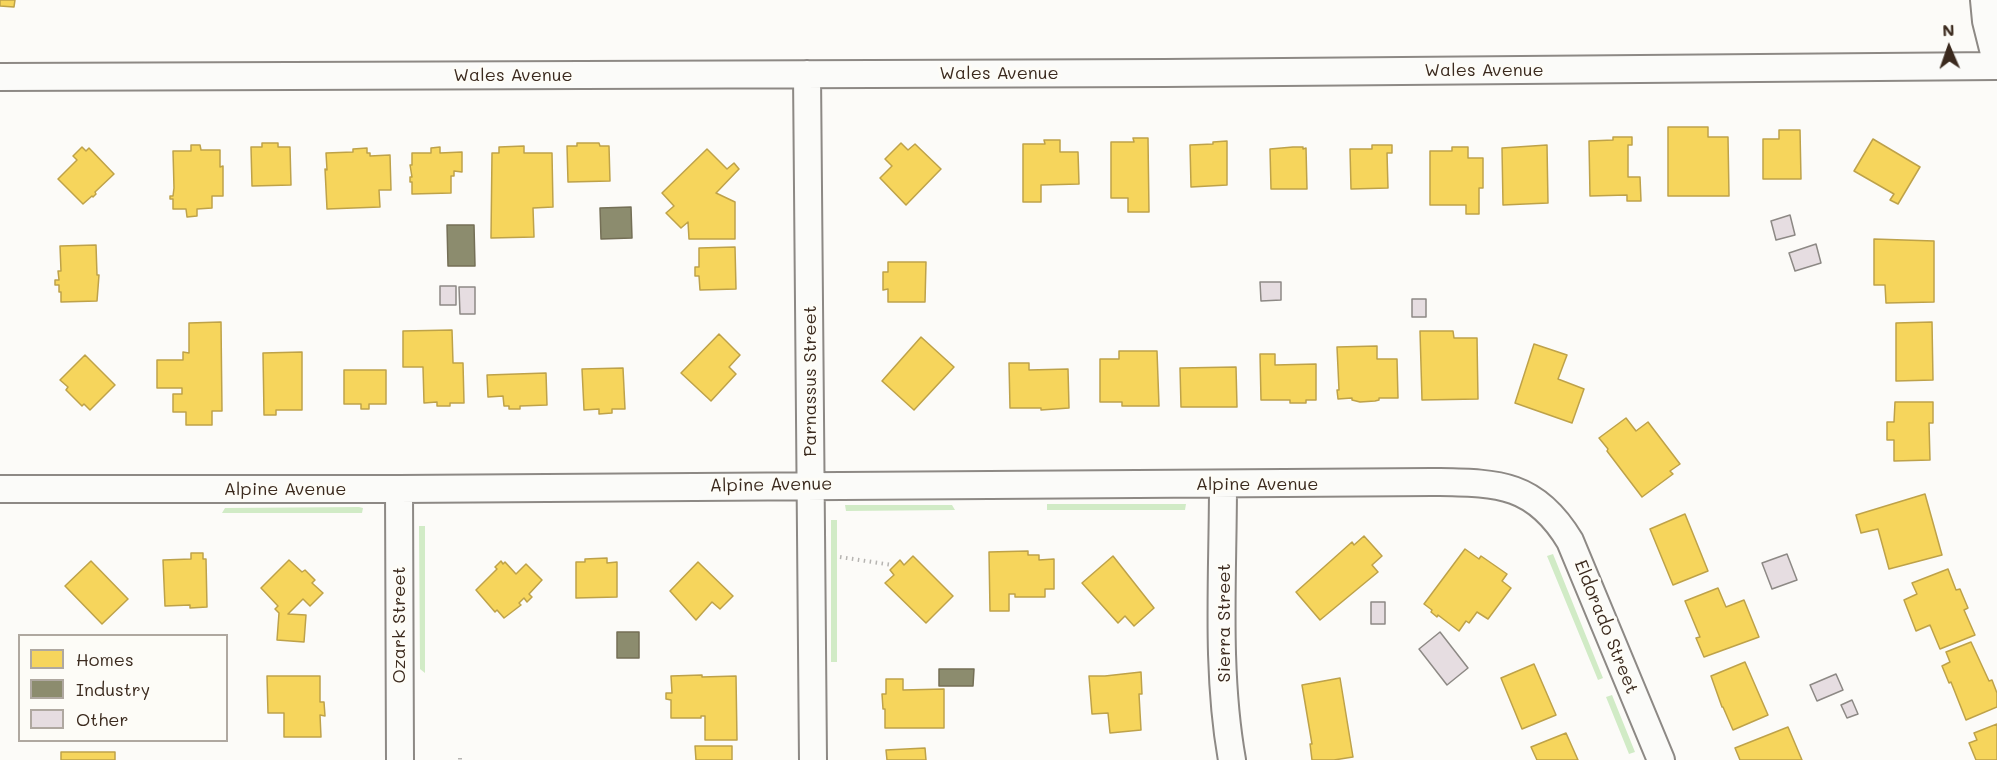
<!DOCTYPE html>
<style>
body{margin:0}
#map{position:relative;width:1997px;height:760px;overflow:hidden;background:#fcfbf8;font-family:Mali,sans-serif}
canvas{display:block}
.legend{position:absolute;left:18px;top:634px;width:210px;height:108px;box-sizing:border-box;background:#fdfcf7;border:2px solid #afa8a0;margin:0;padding:8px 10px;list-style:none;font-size:18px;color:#3b2a1e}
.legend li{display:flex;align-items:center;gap:12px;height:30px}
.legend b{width:30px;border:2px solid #afa8a0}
.north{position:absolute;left:1919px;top:18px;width:60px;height:60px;-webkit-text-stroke:4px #fdfcf7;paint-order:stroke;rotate:358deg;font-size:16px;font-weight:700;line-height:24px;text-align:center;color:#3b2a1e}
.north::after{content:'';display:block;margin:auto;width:21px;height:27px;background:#3b2a1e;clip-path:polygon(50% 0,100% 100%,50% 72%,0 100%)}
</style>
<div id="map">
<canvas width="1997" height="760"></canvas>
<ul class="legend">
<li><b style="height:16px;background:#f6d55c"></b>Homes</li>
<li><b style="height:16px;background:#8c8c6e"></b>Industry</li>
<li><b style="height:16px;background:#e6dde1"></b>Other</li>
</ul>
<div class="north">N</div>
</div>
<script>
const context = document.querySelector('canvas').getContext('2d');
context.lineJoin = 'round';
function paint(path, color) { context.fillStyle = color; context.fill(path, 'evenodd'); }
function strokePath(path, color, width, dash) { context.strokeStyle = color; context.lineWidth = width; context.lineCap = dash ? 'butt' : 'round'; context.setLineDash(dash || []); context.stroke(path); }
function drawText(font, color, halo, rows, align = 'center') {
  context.font = font + ' Mali,sans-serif'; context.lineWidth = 6; context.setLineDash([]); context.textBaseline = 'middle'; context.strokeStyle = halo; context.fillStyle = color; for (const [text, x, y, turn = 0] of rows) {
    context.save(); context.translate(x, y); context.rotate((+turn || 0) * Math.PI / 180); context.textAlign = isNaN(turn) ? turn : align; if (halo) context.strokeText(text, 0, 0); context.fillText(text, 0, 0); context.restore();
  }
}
paint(new Path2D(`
 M1047,504h139l-1,6h-138z
 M845,505h107l3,5 -109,1z
 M359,507l4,1 -1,5h-140l3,-5z
 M831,520h6v142h-6z
 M419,526h6v147l-5,-4z
 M1553,554l50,124 -5,2 -51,-124z
 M1612,695l23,57 -6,2 -23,-57z`), '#d1ebc6');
const homes = new Path2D(`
 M0,0h15l-1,7 -14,-1z
 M1668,127h40v10h20l1,59h-61z
 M1779,130h21l1,49h-38v-40h16z
 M1613,137h19v8h-4v32h12l1,24h-14v-6l-37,1 -1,-55 24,-1z
 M1133,138h15l1,74h-21v-14h-17v-56h23z
 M1873,139l47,28 -22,37 -8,-4 4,-6 -40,-23z
 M1044,140h16v12h18l1,32 -38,1v17h-18v-58h22z
 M1227,141v44l-36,2 -1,-42 23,-1v-2z
 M262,143h16v4h12l1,38 -39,1 -1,-39h11z
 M577,143h22l1,3h9l1,35 -42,1 -1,-36h10z
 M901,143l7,7 7,-6 26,25 -35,36 -26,-27 12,-12 -7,-7z
 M191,145h9l1,5h19v17l3,-1v30h-11v12l-15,1v7l-10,1 -1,-8h-13v-10h-3v-3h3l1,-8 -1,-37h18z
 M1372,145h20v8h-5l1,35 -37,1 -1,-40h22z
 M1547,145l1,58 -45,2 -1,-57z
 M524,146v7h28l1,54 -20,1 1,29 -43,1 1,-85h7v-6z
 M82,147l4,4 3,-3 25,26 -19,18 1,2 -3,3 -1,-1 -9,8 -25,-25 19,-19 -4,-4z
 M440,147v6l22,-1v20l-8,-1v5h-3v17l-39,1v-12h-2v-5h2l-2,-12h2v-12h19v-5z
 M1293,147h10v2l3,-1 1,41h-36l-1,-40z
 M1452,147h16v11h15v30h-4v26h-13v-9h-36v-54h22z
 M367,148v5h3v3l20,-1 1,35h-12l1,17 -53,2 -2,-40 2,1 -1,-17 27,-1v-3z
 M707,149l20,20 7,-6 5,6 -23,24 19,9v37h-46l-1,-17 -7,6 -15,-15 8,-7 -12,-13z
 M1874,239l60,2v61l-48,1 -1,-18h-11z
 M96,245l1,30h2l-2,26 -36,1v-10h-2v-7h-4v-5h4l-1,-9h3l-1,-25z
 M735,247l1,42 -36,1 -1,-14h-4v-9h4v-19z
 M888,262h38l-1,40h-37v-13l-5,1v-18h5z
 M221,322l1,89h-10v14h-26v-13h-13v-18h9v-6h-25v-28h26v-8l6,1v-30z
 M1932,322l1,58 -37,1v-58z
 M452,330l1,33h10l1,40h-14v3h-13v-4l-13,1 -1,-36h-20v-36z
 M1420,331h33l1,7h23l1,61 -56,1z
 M719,334l21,21 -11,12 7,7 -25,27 -30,-28z
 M921,337l33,30 -40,43 -32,-29z
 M1534,344l33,11 -9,24 26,10 -12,34 -57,-20z
 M1377,346v13h20l1,39h-19v2l-4,1 -15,1 -8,-2v-2l-14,1 -1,-9h2l-2,-43z
 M1119,351h38l2,55h-37v-4h-22v-43h19z
 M302,352v58h-26v5h-12l-1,-62z
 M1260,354h15v11l41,-1v36h-10v3h-16v-3h-29z
 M85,355l30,30 -25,25 -6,-6 -2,2 -16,-16 2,-3 -8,-7z
 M1009,363h20v7l39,-1 1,39 -28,2v-2h-31z
 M1236,367l1,40h-56l-1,-39z
 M623,368l2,41h-13v4l-13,1v-5l-15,1 -2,-41z
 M344,370h42v34h-17v5h-8v-5h-17z
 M546,373l1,32 -27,1v3h-11v-3h-5l-1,-10 -15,1 -1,-22z
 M1895,402h38v21h-4l1,37 -36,1v-21h-7v-18h7z
 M1626,418l10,13 12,-9 32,42 -10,7 3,3 -31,23 -35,-46 1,-2 -9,-11z
 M1925,494l17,61 -53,14 -11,-40 -17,4 -5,-18z
 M1685,514l23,57 -35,14 -23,-56z
 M1364,536l18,20 -10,9 6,7 -58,48 -24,-28 56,-50 2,3z
 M1465,549l14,10 2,-3 26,18 -5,7 9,7 -23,31 -11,-7 -8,11 -3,-2 -7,10 -21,-16 -1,2 -6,-5 1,-2 -8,-6z
 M1028,551v4h11v5l15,-1v30h-9v8h-30v-3h-6v17h-19l-1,-59z
 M191,553h12v6h3l1,48 -17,1v-3l-25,1 -2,-46 28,-1z
 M913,556l40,40 -27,27 -41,-40 9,-8 -4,-5 10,-10 4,5z
 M1113,556l41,52 -20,18 -9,-10 -7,7 -36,-40z
 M607,558v5l10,-1v35l-41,1v-36h9v-3z
 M289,560l13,12 3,-2 10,10 -3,3 11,10 -13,13 -7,-7 -15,15 18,1 -2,27 -27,-2 2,-27 -4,-4 3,-3 -17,-18z
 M91,561l37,38 -26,25 -37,-38z
 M501,561l2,3 2,-2 11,12 10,-10 16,16 -13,14 3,3 -5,5 -3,-4 -5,5 2,2 -17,13 -7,-8 -2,2 -19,-22 21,-21 -2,-2z
 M698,562l35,34 -13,13 -8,-7 -16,18 -26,-29z
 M1948,569l8,21 4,-1 8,19 -4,2 11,25 -35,14 -10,-24 -14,6 -12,-31 13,-6 -5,-11z
 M1718,588l8,19 18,-7 15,37 -55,20 -8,-19 4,-1 -15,-36z
 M1971,642l18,39 3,-1 5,13v14l-31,13 -15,-38 -2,1 -7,-17 8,-4 -4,-10z
 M1745,662l23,53 -35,15 -10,-23h-1l-11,-31z
 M1534,664l22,51 -34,14 -21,-51z
 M1141,672l1,22h-3l2,36 -31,3 -2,-20 -16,1 -3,-38h16z
 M702,675v2l34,-1 1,64h-32v-24h-4v2h-30v-18l-5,-1v-6h6l-1,-17z
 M267,676h53v26h4l1,14 -5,-1 1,22h-37v-24h-16z
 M1340,678l13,79 -19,3h-22l-2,-16h2l-10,-59z
 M886,679h17v11l41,-1v39h-59v-19h-2l-1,-15h4z
 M1997,724v36h-21l-7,-17 8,-3 -3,-7z
 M1788,727l14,33h-62l-5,-12z
 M1566,733l12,27h-41l-6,-13z
 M695,746h37v14h-36z
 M925,748l1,12h-39l-1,-10z
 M61,752h54v8h-54z`);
paint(homes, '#f6d55c');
strokePath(homes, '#bea249', 1.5);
const industry = new Path2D(`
 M631,207l1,31 -31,1 -1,-31z
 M447,225h27l1,41h-27z
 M617,632h22v26h-22z
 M939,669h35l-1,17h-34z`);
paint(industry, '#8c8c6e');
strokePath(industry, '#746f56', 1.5);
const building = new Path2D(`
 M1790,215l5,20 -19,5 -5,-19z
 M1816,244l5,19 -26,8 -6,-18z
 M1260,282h21v18l-20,1z
 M440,286h16v19h-16z
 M459,287h16v27h-15z
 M1412,299h14v18h-14z
 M1787,554l10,26 -25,9 -10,-26z
 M1371,602h14v22h-14z
 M1440,632l28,36 -21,17 -28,-36z
 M1836,674l7,16 -26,11 -7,-16z
 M1852,700l6,14 -11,4 -6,-13z`);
paint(building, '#e6dde1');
strokePath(building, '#8d8985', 1.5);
const minor = new Path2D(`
 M1984,0l2,21 11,44
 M807,74l6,686
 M0,77l1164,-4 833,-7
 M1223,484c0,92 -7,186 9,276
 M0,489h399l1033,-7c63,1 102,-1 138,59l91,219
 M399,489l1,271`);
strokePath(minor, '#8d8985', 30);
strokePath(new Path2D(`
 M840,557l52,8
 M460,758v2`), '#b6b4b1', 4, [1.5, 4.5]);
strokePath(minor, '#fbfbf9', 26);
drawText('18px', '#3b2a1e', '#fdfcf7', [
 ["Wales Avenue",1484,70],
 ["Wales Avenue",999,73],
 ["Wales Avenue",513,75],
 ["Parnassus Street",810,381,-90],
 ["Alpine Avenue",1257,484],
 ["Alpine Avenue",771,485,-1],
 ["Alpine Avenue",285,489],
 ["Sierra Street",1224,623,-90],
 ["Ozark Street",399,625,-90],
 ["Eldorado Street",1606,627,68]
]);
</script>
